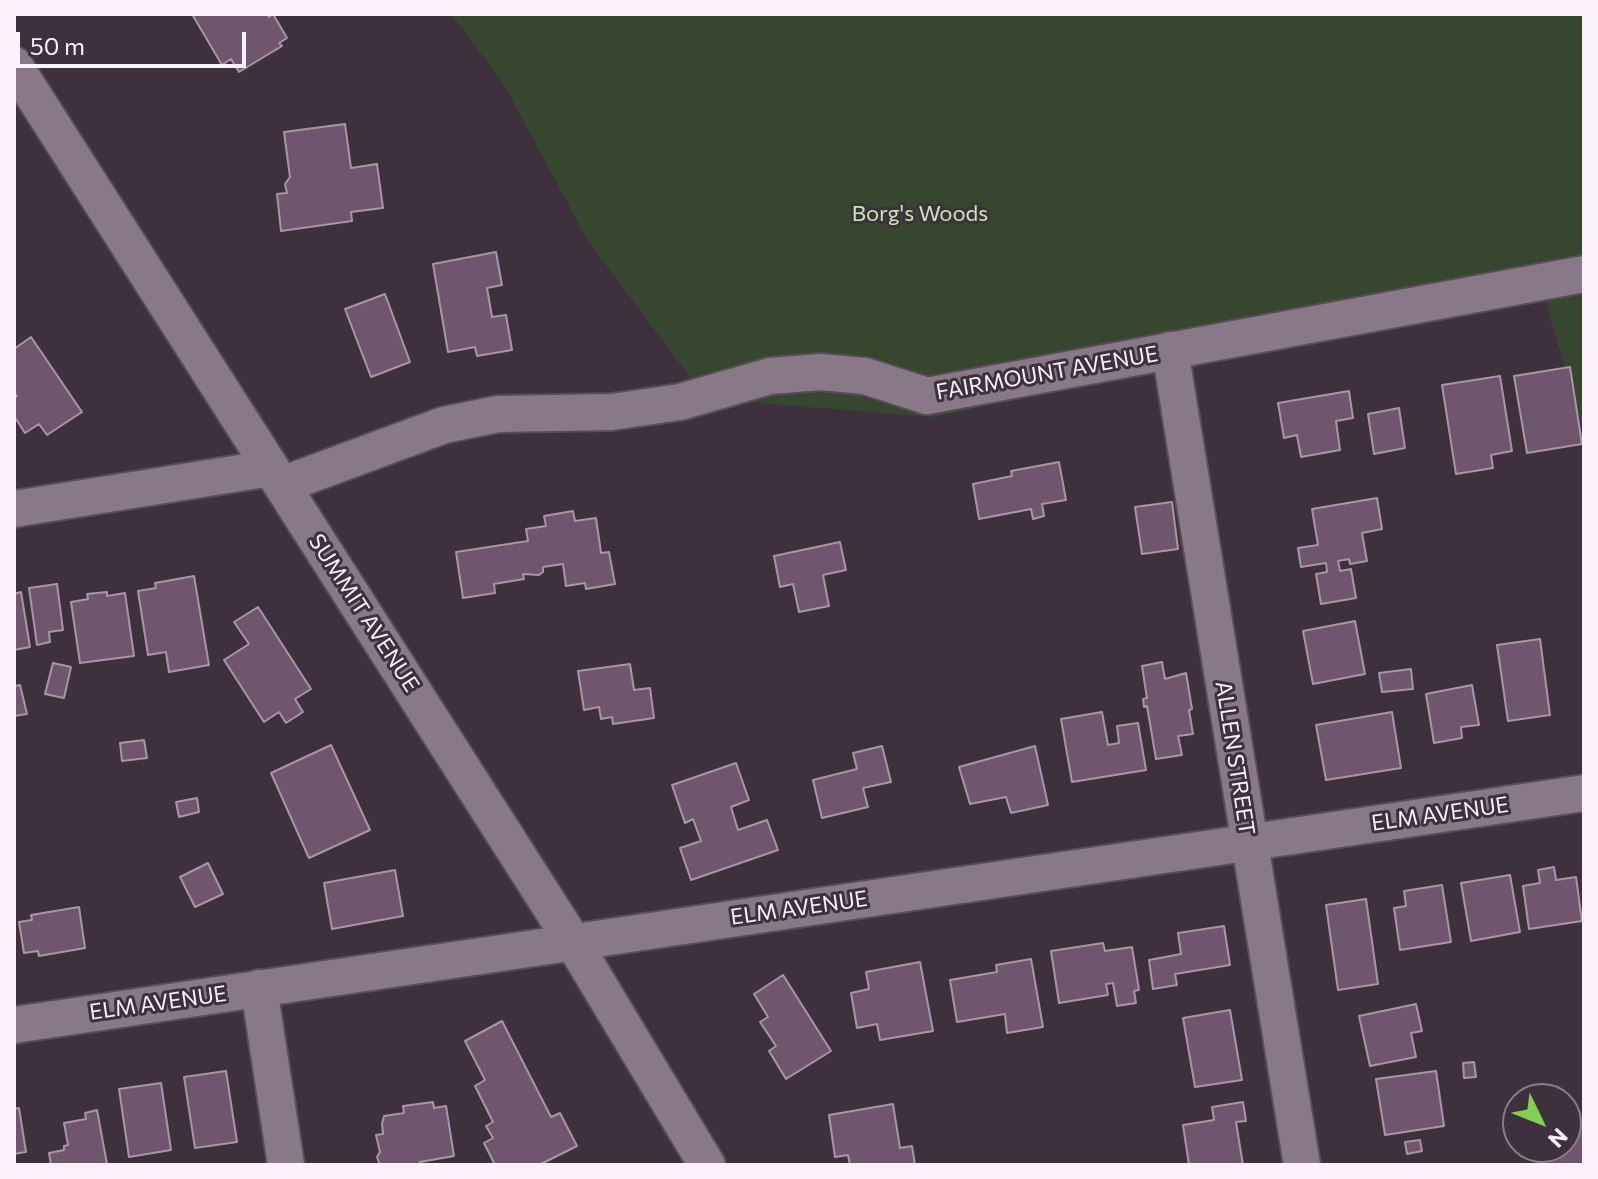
<!DOCTYPE html>
<style>
body{margin:0}
#map{position:relative;width:1598px;height:1179px;overflow:hidden;background:#3e303d;font-family:Commissioner,sans-serif}
canvas{display:block}
.frame{position:absolute;inset:0;border:16px solid #faf1f9;pointer-events:none}
.north{position:absolute;left:1502px;top:1083px;width:80px;height:80px;box-sizing:border-box;background:#3e303d;border:2px solid #897d88;border-radius:50%;rotate:133deg;font-size:22px;font-weight:700;line-height:32px;text-align:center;color:#faf1f9}
.north::after{content:'';display:block;margin:auto;width:28px;height:36px;background:#82d04f;clip-path:polygon(50% 0,100% 100%,50% 72%,0 100%)}
.scale{position:absolute;left:16px;top:32px;width:230px;height:36px;box-sizing:border-box;border:4px solid #faf1f9;border-top:0;padding-left:10px;font-size:24px;line-height:28px;white-space:nowrap;color:#faf1f9;-webkit-text-stroke:6px #3e303d;paint-order:stroke}
</style>
<div id="map">
<canvas width="1598" height="1179"></canvas>
<div class="frame"></div>
<div class="north">N</div>
<div class="scale">50 m</div>
</div>
<script>
const context = document.querySelector('canvas').getContext('2d');
context.lineJoin = 'round';
function paint(path, color) { context.fillStyle = color; context.fill(path, 'evenodd'); }
function strokePath(path, color, width, dash) { context.strokeStyle = color; context.lineWidth = width; context.lineCap = dash ? 'butt' : 'round'; context.setLineDash(dash || []); context.stroke(path); }
function drawText(font, color, halo, rows, align = 'center') {
  context.font = font + ' Commissioner,sans-serif'; context.lineWidth = 6; context.setLineDash([]); context.textBaseline = 'middle'; context.strokeStyle = halo; context.fillStyle = color; for (const [text, x, y, turn = 0] of rows) {
    context.save(); context.translate(x, y); context.rotate((+turn || 0) * Math.PI / 180); context.textAlign = isNaN(turn) ? turn : align; if (halo) context.strokeText(text, 0, 0); context.fillText(text, 0, 0); context.restore();
  }
}
paint(new Path2D(`
 M451,14h1133v419l-45,-153 -604,137 -229,-18 -118,-158 -85,-158z`), '#37462f');
const building = new Path2D(`
 M192,14h75l2,3 4,-3 14,24 -8,5 3,3 -43,26 -8,-13 -9,6z
 M345,124l6,44 26,-4 6,44 -32,4 1,9 -71,10 -4,-37 10,-1 -2,-9 5,-7 -6,-45z
 M496,252l6,33 -15,3 5,29 14,-2 6,35 -35,6 -2,-9 -27,5 -15,-88z
 M385,294l25,68 -39,15 -26,-68z
 M31,337l51,75 -35,23 -8,-11 -14,9 -11,-17v-18l3,-2 -3,-4v-43z
 M1570,367l12,77 -55,9 -13,-77z
 M1500,376l12,75 -21,4 2,13 -37,6 -14,-89z
 M1349,391l4,27 -17,3 4,29 -39,7 -4,-22 -13,3 -6,-35z
 M1399,408l6,40 -31,6 -6,-40z
 M1059,462l7,38 -24,4 2,12 -11,3 -2,-10 -52,10 -6,-35 39,-8 -1,-5z
 M1377,498l5,31 -20,4 5,28 -17,3 -1,-5 -11,2 2,10 11,-2 5,29 -35,6 -5,-30 11,-2 -1,-9 -25,4 -3,-19 20,-3 -6,-36z
 M1172,502l6,47 -36,5 -7,-47z
 M573,511l2,10 21,-3 5,35 8,-1 6,32 -29,5 -1,-6 -19,3 -3,-22 -20,3v5l-4,3 -16,-1 1,5 -30,5 1,9 -32,5 -7,-46 72,-11 -2,-12 20,-3 -2,-10z
 M840,542l6,28 -23,5 6,31 -30,6 -6,-28 -13,3 -6,-31z
 M194,576l15,89 -40,7 -3,-20 -18,3 -10,-64 18,-3 -1,-5z
 M57,584l6,46 -14,2 1,10 -13,3 -8,-57z
 M21,592l9,55 -16,3v-56z
 M107,592v4l18,-3 9,63 -54,7 -9,-61 17,-3 -1,-5z
 M258,607l53,82 -16,10 8,13 -17,11 -7,-11 -15,10 -40,-62 25,-16 -15,-22z
 M1355,621l10,53 -52,10 -10,-53z
 M1540,639l10,76 -42,6 -11,-76z
 M1162,662l3,17 21,-6 6,36 -3,1 4,24 -15,2 4,19 -26,4 -9,-53 -3,1 -1,-8 4,-1 -5,-32z
 M53,663l18,4 -7,31 -19,-4z
 M630,664l4,26 16,-2 4,30 -41,6 -1,-7 -11,2 -2,-12 -15,3 -6,-39z
 M1411,669l2,20 -31,3 -3,-19z
 M20,685l7,29 -13,2v-30z
 M1472,685l7,40 -18,2 1,11 -28,5 -8,-49z
 M1102,712l6,33 11,-2 -2,-17 21,-3 8,47 -74,12 -11,-63z
 M1392,712l9,56 -75,12 -10,-55z
 M144,740l3,18 -25,3 -2,-18z
 M331,745l39,85 -61,28 -38,-85z
 M882,746l9,36 -28,6 5,19 -46,11 -9,-38 44,-11 -4,-16z
 M1035,746l13,59 -37,8 -5,-16 -36,7 -11,-37z
 M736,763l13,37 -18,7 7,23 29,-10 11,30 -87,30 -11,-32 21,-7 -8,-22 -8,4 -13,-38z
 M197,798l2,14 -20,5 -3,-15z
 M208,863l15,31 -28,13 -15,-30z
 M1554,867l2,13 20,-3 6,44 -53,8 -6,-43 17,-3 -2,-13z
 M395,870l8,46 -71,13 -8,-46z
 M1510,875l10,57 -49,9 -10,-58z
 M1442,885l9,57 -51,8 -6,-42 12,-2 -2,-15z
 M1366,899l12,85 -40,6 -12,-85z
 M79,907l6,41 -46,8 -1,-5 -14,2 -5,-31 13,-2 -1,-5z
 M1224,926l6,39 -55,9 2,11 -24,4 -4,-29 32,-6 -3,-21z
 M1103,943l2,8 27,-4 7,43 -5,1 2,12 -19,3 -4,-23 -7,1 2,11 -49,8 -8,-52z
 M1031,959l12,68 -36,6 -2,-19 -48,8 -7,-42 47,-8 -1,-7z
 M920,962l13,69 -53,9 -3,-16 -20,4 -6,-35 18,-4 -3,-17z
 M783,975l48,76 -45,28 -17,-28 7,-5 -16,-24 8,-5 -14,-23z
 M1416,1004l6,27 -11,2 5,24 -46,9 -11,-50z
 M1230,1010l12,70 -47,7 -12,-69z
 M502,1021l49,96 9,-4 17,33 -38,19h-44l-11,-22 9,-5 -7,-12 7,-4 -18,-36 10,-6 -20,-39z
 M1474,1062l2,15 -12,1 -1,-15z
 M226,1071l11,71 -42,6 -11,-71z
 M1436,1071l8,55 -59,9 -9,-56z
 M161,1083l10,67 -42,7 -10,-68z
 M433,1102l1,6 12,-2 8,50 -34,6v3h-40l-3,-8 3,-5 -4,-17 7,-1 -1,-10 2,-8 20,-3 -1,-7z
 M1243,1102l3,19 -10,1 7,43h-54l-6,-40 31,-5 -2,-13z
 M893,1104l7,44 12,-2 3,19h-65l-2,-10 -13,2 -6,-42z
 M19,1108l7,44 -12,2v-45z
 M97,1110l10,54 -56,1 -2,-12 15,-3v-4l4,-1 -4,-22 22,-4 -1,-6z
 M1584,1123v42h-46l-3,-18h31v-20z
 M1420,1140l2,11 -15,3 -2,-12z`);
paint(building, '#6f556d');
strokePath(building, '#a797a6', 2);
const minor = new Path2D(`
 M14,65l559,877 134,223
 M1170,350l132,815
 M282,485l162,-60 54,-11 114,-2 68,-10 90,-26 50,-4 45,4 62,20 657,-122
 M14,509l257,-41
 M259,988l27,177
 M14,1025l1570,-232`);
strokePath(minor, '#574c57', 40);
strokePath(minor, '#897988', 36);
drawText('22px', '#c6e9b4', '#3e303d', [
 ["Borg's Woods",920,214]
]);
drawText('22px', '#faf1f9', '#3e303d', [
 ["FAIRMOUNT AVENUE",1047,373,-10],
 ["SUMMIT AVENUE",364,613,57],
 ["ALLEN STREET",1235,758,81],
 ["ELM AVENUE",1440,814,-8],
 ["ELM AVENUE",799,908,-8],
 ["ELM AVENUE",158,1003,-8]
]);
</script>
